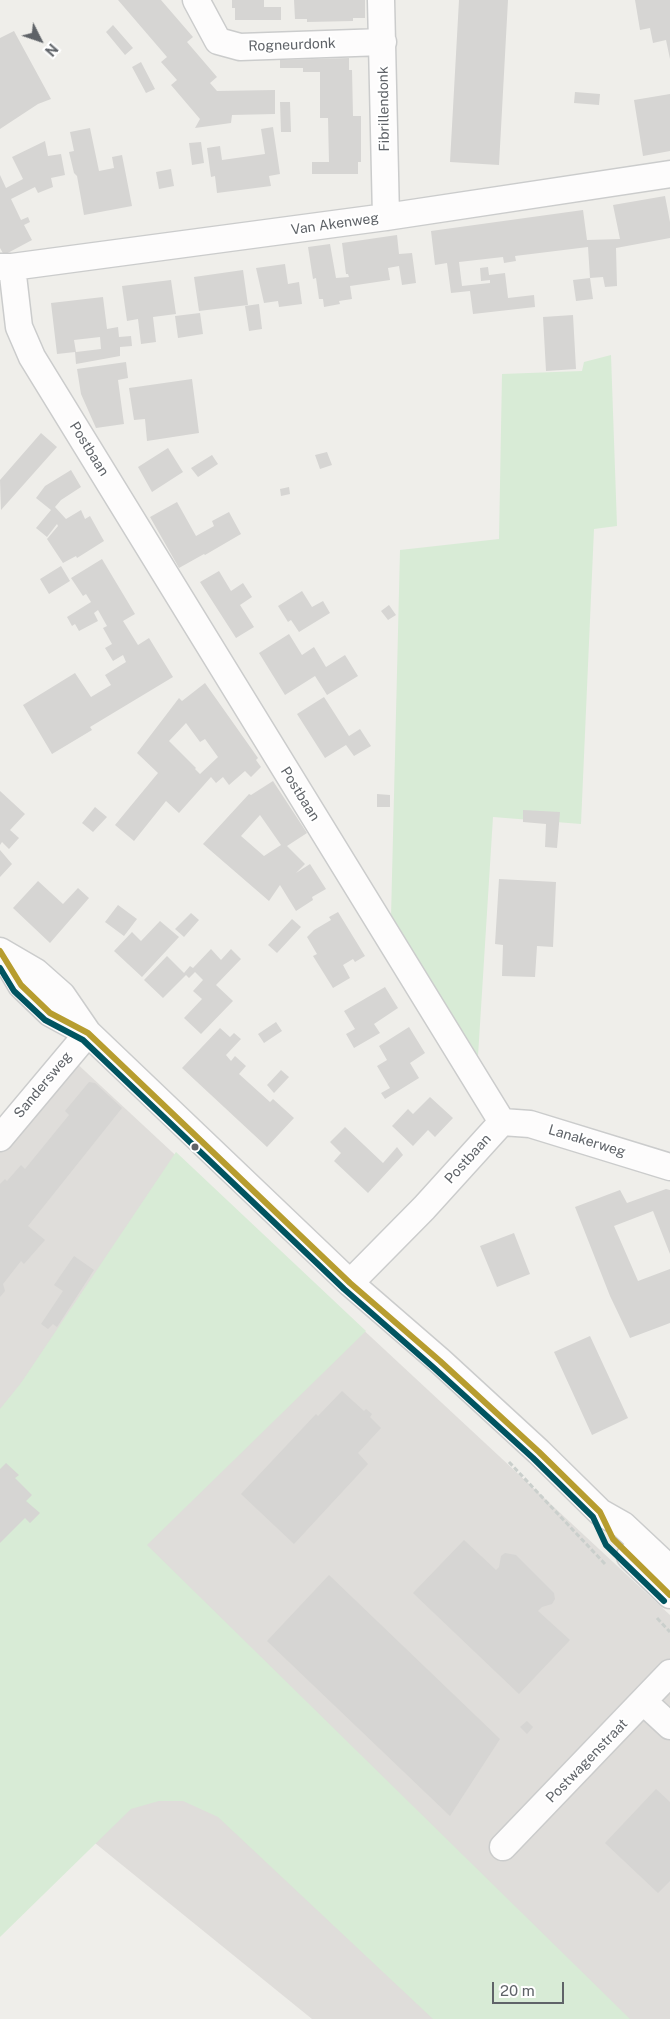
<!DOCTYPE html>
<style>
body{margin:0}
#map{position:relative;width:670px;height:2019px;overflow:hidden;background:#efeeea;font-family:"Public Sans",sans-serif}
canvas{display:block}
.north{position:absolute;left:15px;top:15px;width:50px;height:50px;-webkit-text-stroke:4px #fff;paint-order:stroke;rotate:131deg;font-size:14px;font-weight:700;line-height:20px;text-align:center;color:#5f6368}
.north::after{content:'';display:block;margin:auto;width:18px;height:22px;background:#5f6368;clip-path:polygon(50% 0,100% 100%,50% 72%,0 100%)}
.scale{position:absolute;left:492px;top:1982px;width:72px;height:22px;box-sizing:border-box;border:2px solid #5f6368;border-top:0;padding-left:6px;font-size:15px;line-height:18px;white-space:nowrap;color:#5f6368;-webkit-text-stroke:4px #fff;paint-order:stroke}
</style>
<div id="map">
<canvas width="670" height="2019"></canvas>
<div class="north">N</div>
<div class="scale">20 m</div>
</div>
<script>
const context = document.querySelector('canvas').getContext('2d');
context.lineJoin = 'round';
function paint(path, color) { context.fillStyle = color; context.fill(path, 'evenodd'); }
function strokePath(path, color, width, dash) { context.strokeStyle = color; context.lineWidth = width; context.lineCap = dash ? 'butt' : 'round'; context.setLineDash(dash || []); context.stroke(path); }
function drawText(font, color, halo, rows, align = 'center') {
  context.font = font + ' "Public Sans",sans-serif'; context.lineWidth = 4; context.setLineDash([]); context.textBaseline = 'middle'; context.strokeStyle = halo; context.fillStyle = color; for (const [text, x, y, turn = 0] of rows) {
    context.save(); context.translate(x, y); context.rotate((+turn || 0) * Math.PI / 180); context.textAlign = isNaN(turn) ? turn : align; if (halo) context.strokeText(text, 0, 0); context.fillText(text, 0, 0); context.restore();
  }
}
paint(new Path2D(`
 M72,1059l598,556v404h-358l-312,-253v-618z`), '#dfddda');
paint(new Path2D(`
 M611,355l6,171 -23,3 -13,295 -88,-7 -15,239 -87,-139 9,-367 99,-11 3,-165 80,-3 2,-9z
 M176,1152l190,179 -219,214 483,474h-197l-215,-202 -35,-16h-24l-28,8 -131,128v-528l21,-26z`), '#d8ebd6');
paint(new Path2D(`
 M118,0h43l32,37 -6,5 30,35 -7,6 7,8 58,-1v24l-43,1 -1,8 -36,5 5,-9 -29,-34 6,-5 -16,-18 6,-5z
 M232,0h32v7h17v13h-46v-12h-3z
 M294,0h71v18h-12v3l-46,1v-3h-12z
 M459,0h49l-9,165 -49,-3z
 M635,0h35v59l-4,-19 -13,3 -3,-15 -10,2z
 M113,25l20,23 -8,7 -19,-23z
 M14,31l37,68 -13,5 -38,25v-91z
 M349,58v12h3l1,46h8v46h-3v12h-46v-12h17l-1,-44h-8v-46h-17v-4h-23v-8z
 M141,62l14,27 -9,4 -14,-26z
 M575,92l25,2 -1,11 -25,-2z
 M670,94v57l-27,5 -9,-56z
 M280,102h10l1,30h-10z
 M273,127l7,47 -11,2 2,10 -54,7 -2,-17 -4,1 -4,-29 13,-2 2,14 43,-6 -4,-25z
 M90,128l9,43 15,-3 -2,-11 10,-2 10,51 -48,9 -7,-39 -3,-3 -5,-21 5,-1 -4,-19z
 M45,141l3,15 13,-2 4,21 -14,3 2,9 -15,6 -3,-6 -24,12 10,21 7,-3 2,5 -6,3 8,15 -28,15 -4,-7v-73l6,13 17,-9 -11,-22z
 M201,142l3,21 -12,2 -3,-22z
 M171,169l3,17 -15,3 -3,-17z
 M665,196l5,26v16l-54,10 1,38 -12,1 -2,-10 -13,1 3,21 -17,2 -3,-21 17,-2 -2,-31 -73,9 1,5 -12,2 -1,-6 -44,5 3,24 28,-3v-3l-9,1 -1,-13 8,-1 1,8 16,-2 3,25 26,-3 1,12 -62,7 -3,-23 -19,2 -4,-30 -12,2 -4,-34 152,-21 4,30 33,-1 -7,-34z
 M397,235l2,19 13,-1 4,30 -14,2 -3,-19 -11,2 2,12 -40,6 2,13 -13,2 1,3 -16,3 -1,-8h-4l-3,-21 -3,1 -5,-32 22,-3 6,34 13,-1 -1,-3h-2l-4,-31z
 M285,264l3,20 11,-2 3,22 -23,3 -1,-6 -14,2 -8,-35z
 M243,270l5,35 -49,6 -5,-34z
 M171,280l5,34 -23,3 3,25 -15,2 -3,-25 -11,2 -5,-35z
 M103,297l4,32 11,-2 1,10 12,-1 1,10 -12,1v9l-44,8 -1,-12 -18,2 -6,-51zM100,337l1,12 -25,3 -2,-12z
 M259,304l3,25 -13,2 -4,-25z
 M200,313l3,21 -25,4 -3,-22z
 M573,315l3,54 -30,2 -3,-54z
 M126,362l2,16 -10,2 6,44 -28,4 -15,-34 -4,-25z
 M192,379l7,54 -52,8 -2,-22 -11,1 -5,-32z
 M41,433l16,14 -56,63 -1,-30z
 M168,448l15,24 -31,20 -14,-25z
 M327,452l5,13 -12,4 -5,-14z
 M212,455l6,9 -20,13 -7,-9z
 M71,470l10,17 -20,13 -6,7 11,12 15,-9 4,9 5,-3 14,25 -27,17 -1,-2 -13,7 -16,-24 11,-13 -1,-2 -10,13 -11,-9 15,-18 -15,-12 9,-12z
 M289,487l1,7 -9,2 -1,-7z
 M177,502l19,34 18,-10 -2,-5 17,-9 12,22 -36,21 -1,-1 -25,14 -29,-51z
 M102,559l33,55 -12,7 15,24 11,-7 24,39 -83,50 2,3 -40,24 -29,-49 52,-32 16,24 20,-12 -6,-10 21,-13 -3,-7 -10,6 -8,-13 7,-4 -9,-16 4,-2 -9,-16 -4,3 4,8 -19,10 -4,-7 -3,2 -5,-9 24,-15 -5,-8 -3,2 -12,-18z
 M61,566l9,15 -21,13 -9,-15z
 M219,571l12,20 12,-8 9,14 -12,8 14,22 -18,11 -36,-56z
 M302,591l10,16 11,-6 7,12 -31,19 -8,-12 -3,2 -10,-16z
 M389,605l7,10 -8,5 -7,-9z
 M289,634l13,21 12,-8 12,20 19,-12 13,21 -31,19 -12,-19 -30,19 -26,-42z
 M205,683l53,75 -2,2 5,7 -10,10 -6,-6 -16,14 -6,-8 -7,6 -5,-6 -32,36 -13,-12 -32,40 -19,-16 43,-52 -21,-20 42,-55 3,3zM186,723l14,19 5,-3 13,18 -18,17 -5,-5 1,-1 -27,-27z
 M324,697l25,39 11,-7 11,17 -17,10 -8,-11 -21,13 -28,-44z
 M273,781l34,52 -20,13 18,18 -9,9 14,-9 16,25 -14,8 1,3 -17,11 -16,-26 -11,16 -66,-57 46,-50 2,1zM260,815l21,30 -17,11 -23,-20z
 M0,791l25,23 -15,16 9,8 -10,11 -7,-7 -2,3z
 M377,794l13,1v12h-13z
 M95,807l12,10 -14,15 -11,-9z
 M523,810l37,2 -3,36 -12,-1 1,-23 -23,-2z
 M0,850l12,14 -12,13z
 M499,879l57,3 -3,65 -16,-1 -2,31 -33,-1 1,-31 -8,-1z
 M38,881l25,23 15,-16 11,10 -39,45 -37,-35z
 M118,905l19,14 -13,17 -19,-14z
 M338,912l27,44 -10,6 -2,-3 -10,6 7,13 -17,10 -20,-32 4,-2 -10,-17 7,-7 17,-10 -2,-3z
 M191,913l8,7 -15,17 -9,-8z
 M292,919l9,8 -24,26 -9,-8z
 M160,921l19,16 -37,40 -28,-26 18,-19 9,9z
 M211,949l10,11 10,-11 10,10 -25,26 17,16 -32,33 -17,-16 18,-19 -9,-8 10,-11 -8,-8 -6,6 -3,-3 -23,23 -19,-18 23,-24 17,17 6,-7 3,2z
 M385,987l13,21 -24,16 6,9 -26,15 -8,-14 9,-5 -11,-18z
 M276,1022l6,9 -18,12 -6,-9z
 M409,1027l16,26 -15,10 9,15 -34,21 -4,-6 9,-5 -13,-22 10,-6 -8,-14z
 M220,1028l10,9 4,-4 7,6 -15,16 5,6 4,-5 11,10 -7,8 31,28 3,-3 21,19 -27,29 -85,-79z
 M281,1070l8,7 -15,16 -7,-8z
 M89,1082l6,1 27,25 -94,118 17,14 -21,24 -3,-3 -18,23 2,7 -5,6v-113l5,-5 2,2 14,-16 4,4 44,-54 -4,-4z
 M430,1097l23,21 -18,19 -7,-7 -15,16 -21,-20 16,-17 5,5z
 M345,1127l38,36 14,-16 6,8 -35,38 -34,-32 7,-8 -11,-11z
 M666,1189l4,1v64l-17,-43 -39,15 24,55 32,-12v54l-40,15 -20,-42 -35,-89 45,-17 7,13z
 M514,1233l16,41 -33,13 -17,-41z
 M74,1256l20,14 -37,57 -4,-3 -5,5 -7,-5 22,-33 -9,-6z
 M590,1336l38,82 -36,17 -38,-83z
 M342,1391l22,20 2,-2 6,5 -2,3 11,11 -23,25 10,11 -74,80 -53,-50 75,-80 2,2z
 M6,1463l13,12 -4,3 17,17 -6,6 14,12 -10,10 -5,-5 -25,25v-74z
 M464,1540l32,30 3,-3 2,-11 4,-3 11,2 38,38 1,6 -3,5 -10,3 -4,4 32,29 -51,54 -106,-101z
 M329,1575l171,164 -50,77 -183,-175z
 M527,1721l6,6 -6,7 -7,-7z
 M656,1789l14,13v79l-12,12 -53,-50z`), '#d6d5d3');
const minor = new Path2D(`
 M196,0l22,41 22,6 143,-5
 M381,0l5,217
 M0,267h12l374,-50 284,-43
 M12,267l7,60 13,30 470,765
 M0,951l36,21 26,23 26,38 262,250 90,78 99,91 61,60 23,13 47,44
 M4,956l17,29 29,28 35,19
 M502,1122l28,2 140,43
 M0,1138l88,-105
 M350,1283l74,-75 78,-86
 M630,1556l40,39
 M644,1702l26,24
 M503,1847l167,-174`);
strokePath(minor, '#cbcccc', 29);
strokePath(new Path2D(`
 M509,1462l97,103
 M657,1618l13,14`), '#cacfcc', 3, [5, 2.5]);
strokePath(minor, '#fdfcfc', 26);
strokePath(new Path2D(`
 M0,951l21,34 29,28 38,20 262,250 90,78 99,91 61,60 13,27 57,56`), '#b79d2f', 6);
strokePath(new Path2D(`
 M0,968l14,23 31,29 38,20 261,249 90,79 99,90 60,59 13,28 58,56`), '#005460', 6);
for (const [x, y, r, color] of [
 [195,1147,4.5,"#5f6368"]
]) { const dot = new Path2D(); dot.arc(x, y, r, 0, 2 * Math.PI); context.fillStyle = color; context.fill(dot); strokePath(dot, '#fff', 2); }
drawText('14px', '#5f6368', '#fff', [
 ["Rogneurdonk",292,45,-2],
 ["Fibrillendonk",384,109,-91],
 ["Van Akenweg",335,224,-8],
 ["Postbaan",89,449,58],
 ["Postbaan",300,794,58],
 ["Sandersweg",43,1085,-50],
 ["Lanakerweg",587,1141,17],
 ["Postbaan",468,1159,-48],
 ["Postwagenstraat",587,1761,-46]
]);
</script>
